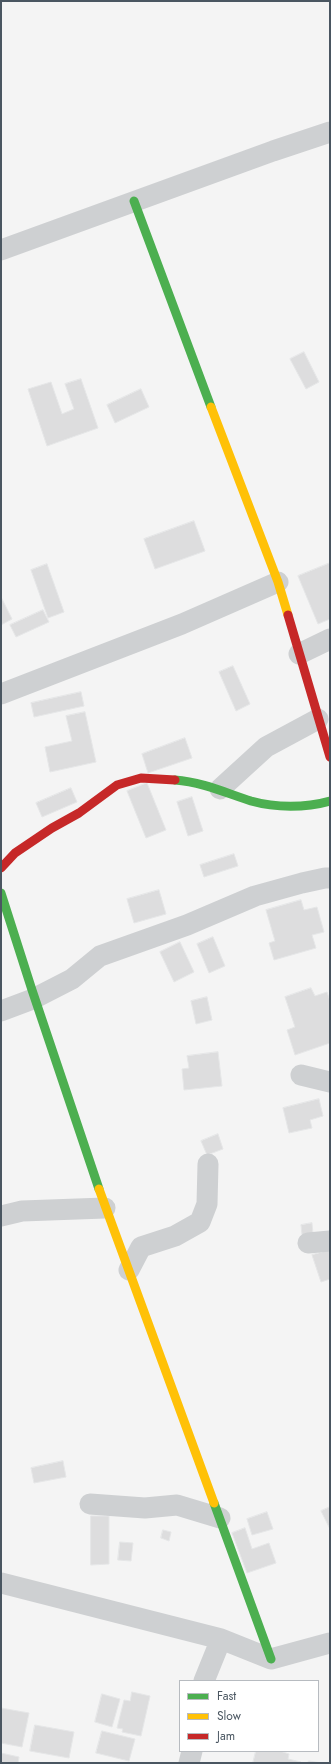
<!DOCTYPE html>
<style>
body{margin:0}
#map{position:relative;width:331px;height:1764px;overflow:hidden;background:#f4f4f4;font-family:Jost,sans-serif}
canvas{display:block}
.frame{position:absolute;inset:0;border:2px solid #4a5661;pointer-events:none}
.legend{position:absolute;left:179px;top:1680px;width:140px;height:72px;box-sizing:border-box;background:#fff;border:1px solid #b7bbc0;margin:0;padding:5px 7px;list-style:none;font-size:12px;color:#4a5661}
.legend li{display:flex;align-items:center;gap:8px;height:20px}
.legend b{width:20px;border:1px solid #b7bbc0}
</style>
<div id="map">
<canvas width="331" height="1764"></canvas>
<div class="frame"></div>
<ul class="legend">
<li><b style="height:5px;background:#4caf50"></b>Fast</li>
<li><b style="height:5px;background:#ffc107"></b>Slow</li>
<li><b style="height:5px;background:#c62828"></b>Jam</li>
</ul>
</div>
<script>
const context = document.querySelector('canvas').getContext('2d');
context.lineJoin = 'round';
function paint(path, color) { context.fillStyle = color; context.fill(path, 'evenodd'); }
function strokePath(path, color, width, dash) { context.strokeStyle = color; context.lineWidth = width; context.lineCap = dash ? 'butt' : 'round'; context.setLineDash(dash || []); context.stroke(path); }
const building = new Path2D(`
 M304,352l15,30 -13,7 -16,-30z
 M81,379l17,49 -51,18 -19,-57 23,-7 11,32 12,-5 -9,-25z
 M141,389l8,18 -34,16 -8,-18z
 M194,521l11,30 -50,18 -11,-30z
 M330,563v56l-12,5 -20,-48z
 M47,564l17,48 -16,6 -17,-48z
 M1,597l11,22 -11,6z
 M43,610l6,12 -33,15 -6,-12z
 M233,666l17,38 -14,7 -17,-39z
 M81,692l3,14 -50,11 -3,-14z
 M85,712l11,50 -46,10 -5,-25 27,-6 -6,-25z
 M185,738l7,20 -44,15 -6,-19z
 M147,783l19,47 -20,8 -19,-47z
 M71,788l6,14 -35,15 -6,-14z
 M192,797l11,34 -15,5 -11,-34z
 M234,854l4,12 -34,11 -4,-12z
 M159,890l7,24 -32,9 -7,-24z
 M301,900l3,10 13,-3 7,25 -12,3 4,13 -42,12 -5,-17 6,-2 -9,-31z
 M213,937l12,29 -16,7 -12,-29z
 M180,942l14,30 -20,10 -14,-30z
 M311,988l4,8 12,-4 3,9v42l-35,12 -8,-25 8,-3 -10,-30z
 M207,997l5,23 -16,4 -5,-23z
 M218,1052l4,34 -38,4 -2,-21 7,-1 -2,-12z
 M319,1099l4,17 -13,4 2,8 -23,5 -6,-25z
 M218,1134l5,15 -16,6 -6,-14z
 M312,1223l1,11 -11,1 -1,-10z
 M330,1250v29l-9,3 -9,-27z
 M63,1461l3,16 -32,6 -3,-15z
 M330,1507v22l-9,-18z
 M267,1512l6,17 -21,6 -5,-16z
 M91,1516h18v48l-18,1z
 M245,1528l7,21 17,-6 7,20 -29,10 -15,-40z
 M163,1530l8,2 -2,9 -8,-3z
 M120,1542l13,1 -2,18 -13,-1z
 M132,1692l18,4 -9,40 -19,-4 1,-3 -6,-1 7,-28 6,1z
 M102,1694l18,5 -8,28 -17,-5z
 M1,1708l28,5 -7,34 -21,-4z
 M35,1725l39,7 -5,26 -39,-7z
 M102,1731l33,8 -6,22 -33,-8z
 M256,1751h24l9,3 -1,5 13,3v1h-48z
 M1,1753l18,4 -1,6h-17z
 M309,1761l13,2h-14z`);
paint(building, '#ddddde');
strokePath(building, '#e5e6e7', 1);
strokePath(new Path2D(`
 M1,250l272,-99 57,-19
 M299,654l31,-15
 M1,694l181,-70 96,-42
 M220,789l46,-42 52,-28
 M1,1011l32,-12 39,-20 28,-23 87,-31 68,-29 47,-13 23,-5h5
 M301,1075l29,7
 M1,1216l21,-5 83,-3
 M308,1243l22,-2
 M129,1270l12,-23 34,-11 25,-14 7,-18 1,-40
 M90,1504l55,4 32,-3 43,13
 M1,1583l220,56 50,20 59,-16
 M204,1681l17,-42
 M189,1763l3,-12`), '#ced0d2', 21);
strokePath(new Path2D(`
 M134,201l77,206
 M175,780c27,2 51,13 76,21 25,7 54,7 79,0
 M1,893l31,97 67,199
 M214,1503l57,156`), '#4caf50', 9);
strokePath(new Path2D(`
 M211,407l67,175 10,33
 M99,1189l115,314`), '#ffc107', 9);
strokePath(new Path2D(`
 M288,615l42,142
 M1,868l14,-15 37,-25 27,-15 38,-28 24,-7 34,2`), '#c62828', 9);
</script>
